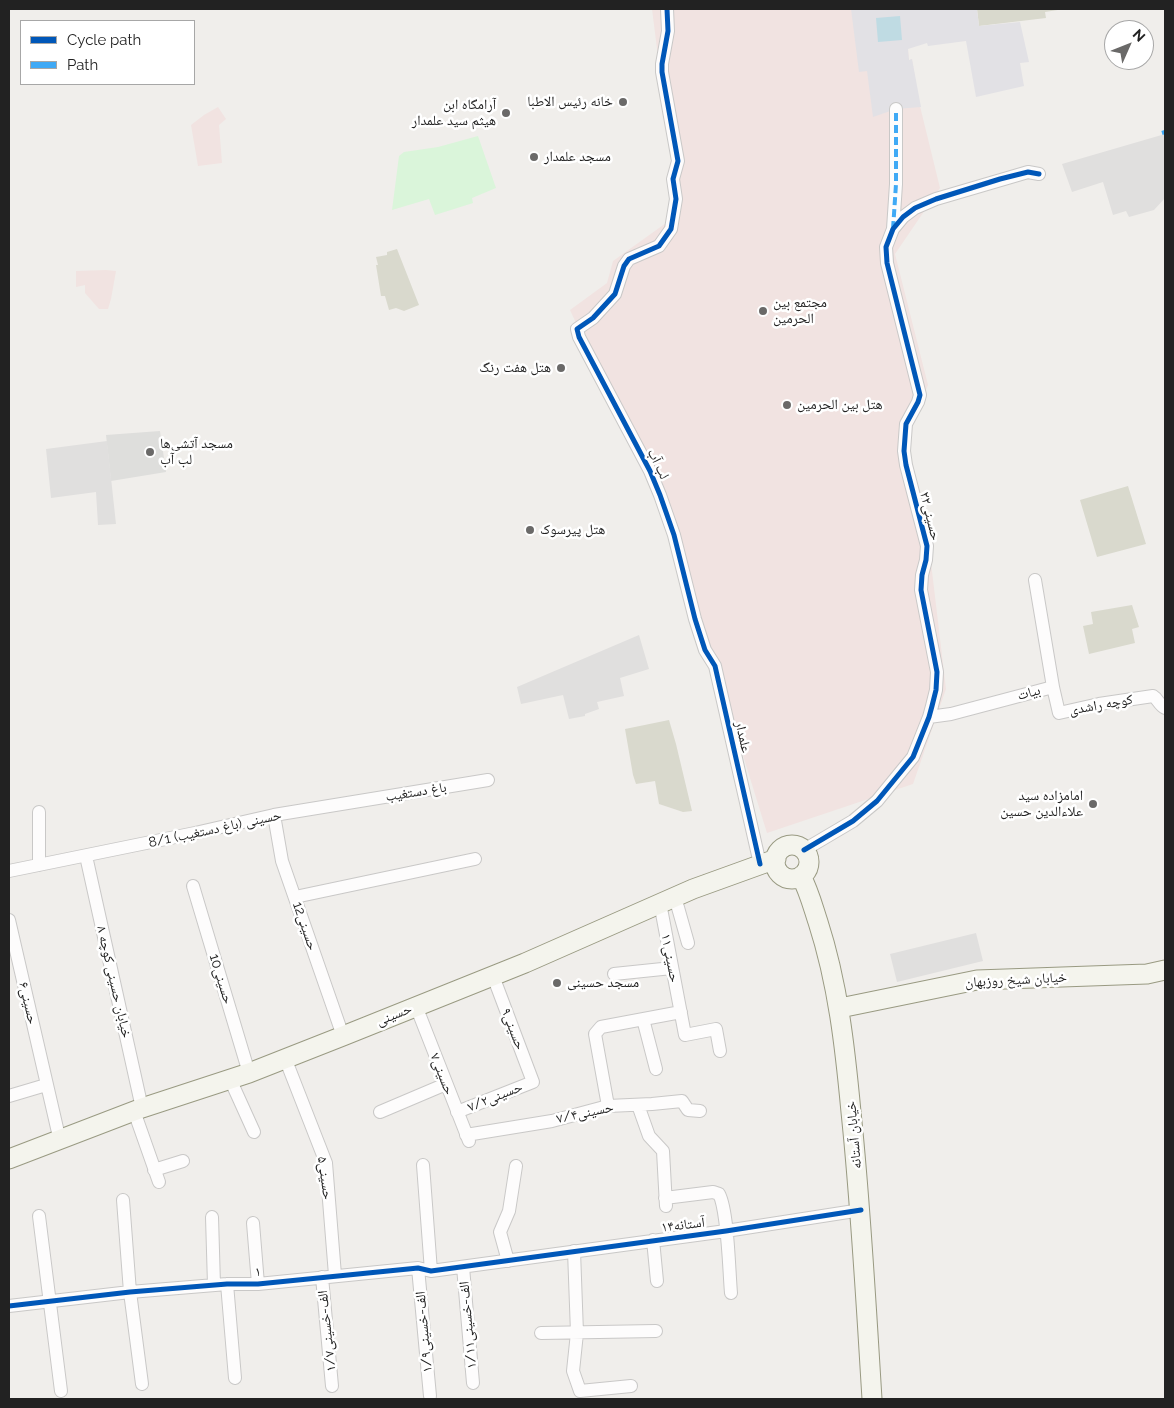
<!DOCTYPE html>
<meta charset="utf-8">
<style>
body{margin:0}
#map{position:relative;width:1174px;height:1408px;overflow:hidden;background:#f0eeeb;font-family:Raleway,sans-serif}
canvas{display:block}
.frame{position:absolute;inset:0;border:10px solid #222;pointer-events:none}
.legend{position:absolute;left:20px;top:20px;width:175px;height:65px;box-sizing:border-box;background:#fff;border:1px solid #a7a7a7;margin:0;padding:6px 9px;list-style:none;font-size:15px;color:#222}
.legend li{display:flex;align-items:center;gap:10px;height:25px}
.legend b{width:25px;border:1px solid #a7a7a7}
.north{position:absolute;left:1104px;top:20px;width:50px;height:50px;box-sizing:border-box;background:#fff;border:1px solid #a7a7a7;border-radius:50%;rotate:46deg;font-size:14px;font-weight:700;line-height:20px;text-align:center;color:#222}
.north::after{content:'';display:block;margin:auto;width:18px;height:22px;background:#6a6968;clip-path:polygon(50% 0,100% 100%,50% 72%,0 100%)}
</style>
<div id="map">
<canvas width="1174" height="1408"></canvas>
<div class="frame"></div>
<ul class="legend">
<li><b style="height:6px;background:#0057b8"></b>Cycle path</li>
<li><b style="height:6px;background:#3fa9f5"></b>Path</li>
</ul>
<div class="north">N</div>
</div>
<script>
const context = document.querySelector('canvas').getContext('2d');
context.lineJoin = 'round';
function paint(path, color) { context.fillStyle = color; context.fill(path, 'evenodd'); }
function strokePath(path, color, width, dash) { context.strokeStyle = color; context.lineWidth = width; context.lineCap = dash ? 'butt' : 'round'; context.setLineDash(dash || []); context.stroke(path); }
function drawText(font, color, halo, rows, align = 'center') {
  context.font = font + ' Raleway,"Noto Naskh Arabic",sans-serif'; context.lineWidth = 5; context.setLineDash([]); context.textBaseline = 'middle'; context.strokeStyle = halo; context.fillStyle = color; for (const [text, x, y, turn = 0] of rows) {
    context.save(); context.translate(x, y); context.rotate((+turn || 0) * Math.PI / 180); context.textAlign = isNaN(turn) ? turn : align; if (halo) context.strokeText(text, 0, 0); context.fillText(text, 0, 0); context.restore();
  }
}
paint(new Path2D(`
 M652,9h243l13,40 1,11 3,-1 6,39 22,90 -45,66 33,131 -21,52 22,109 17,143 -33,95 -146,49 -51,-165 -65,-185 -81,-173 37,-27 6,-22 53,-38 9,-31z
 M218,107l8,12 -7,6 3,38 -24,3 -7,-41 13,-10z
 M106,270l10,1 -5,28 -3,10h-9l-14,-16v-8l-9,2v-16z`), '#f1e3e1');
paint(new Path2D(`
 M160,431l6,41 -55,9 -5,-46z`), '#dededc');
paint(new Path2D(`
 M977,9h87l-19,3 1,6 -67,8z
 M397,249l22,56 -15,6 -8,-3 -7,2 -4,-14h-4l-5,-31h2l-2,-8 11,-2v-3z
 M1128,486l18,58 -49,13 -17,-57z
 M1132,605l7,22 -7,2 3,14 -46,11 -6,-28 10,-2 -2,-12z
 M669,720l7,24 16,67 -9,1 -24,-8 -4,-23 -19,3 -3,-9 -8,-46z`), '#d9d9cd');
paint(new Path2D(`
 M478,136l18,52 -24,10 1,5 -38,12 -6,-16 -37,11 7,-54 5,-4 34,-5z`), '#daf5da');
paint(new Path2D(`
 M1165,134v64l-11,12 -25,7 -3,-6 -13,4 -10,-33 -31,10 -10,-28z
 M107,441l9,83 -18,1 -2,-33 -45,6 -5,-49z
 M639,635l10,34 -29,9 4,18 -27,6 2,7 -14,5v2l-16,3 -6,-24 -42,9 -4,-17z
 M976,933l7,28 -86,21 -7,-28z`), '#e0dfde');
paint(new Path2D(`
 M851,9h126l2,17 41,-4 9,40 -9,1 4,23 -48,11 -10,-56 -38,5 -1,-3 -19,6 1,11 3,-1 9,48 -25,2 -23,8 -6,-46 -8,1z`), '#e2e1e5');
paint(new Path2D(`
 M900,16l2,24 -24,2 -2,-24z`), '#bfdbe3');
const street = new Path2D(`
 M667,9l1,22 -6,33v8l16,89 -5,18 3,20 -5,30 -12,17 -30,13 -5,7 -9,28 -22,24 -16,11 2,8 71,134 10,24 14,40 21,84 10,31 10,16 45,198
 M893,229l10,-12 12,-9 21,-9 92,-27 11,2
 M1053,687l6,26 40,-9 54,-8c5,3 6,9 12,12
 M929,717l22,-3 102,-27 -18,-107
 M39,812v53
 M274,815l8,46 61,175
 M804,850l49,-29 24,-20 36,-44 16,-40 3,-11 4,-16 1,-18 -16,-82 1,-15 4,-15 1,-14 -21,-81 -2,-14 2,-27 12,-22 2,-7 -33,-132 -1,-16 7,-18 3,-45v-75
 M86,856l56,252
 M9,871l186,-38 79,-18 214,-35
 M193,886l56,187
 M295,897l180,-38
 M675,897l13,46
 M660,903l25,132 31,-6 4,22
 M9,920l51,221
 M614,974l58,-6
 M416,1006l53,135
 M643,1019l13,50
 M285,1058l41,105 9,112
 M230,1079l24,53
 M9,1096l37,-11
 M638,1105l11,31 14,15 3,55
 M608,1106l-13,-72 6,-7 80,-15
 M134,1111l25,71
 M380,1112l66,-28
 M457,1112l76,-30 -40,-106
 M466,1135l86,-14 56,-15 44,-2 30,-3 6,9 12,1
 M423,1165l8,106
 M154,1170l29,-9
 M665,1198l48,-6 6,2c9,17 10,77 12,99
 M123,1200l7,92 12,92
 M39,1216l22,175
 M212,1217l2,68
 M253,1223l5,61
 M653,1240l4,41
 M574,1251l3,82 -4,38 7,20 51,-5
 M508,1261l-8,-29 9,-21 7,-45
 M463,1267l10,116
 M418,1268l12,128
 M322,1277l10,109
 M227,1284l8,94
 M9,1306l121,-14 97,-8h31l160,-16 13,3 295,-40 135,-21
 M541,1333l115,-2`);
const secondary = new Path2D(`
 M775 862a17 17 0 1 1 34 0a17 17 0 1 1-34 0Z
 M801,876c8,15 12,31 17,46 20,62 27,125 33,190 10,96 15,191 21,287
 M840,1008l137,-28 170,-6 18,-4
 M9,1159l133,-51 107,-35 94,-37 182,-73 168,-74 83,-30`);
strokePath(street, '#c9c8c7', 14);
strokePath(secondary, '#999a82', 21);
strokePath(street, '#fdfcfc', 12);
strokePath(secondary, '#f4f4ed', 19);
strokePath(new Path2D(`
 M1162,133l3,-1
 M893,229l3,-45v-75`), '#3fa9f5', 4, [8, 4]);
strokePath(new Path2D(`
 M667,9l1,22 -6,33v8l16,89 -5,18 3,20 -5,30 -12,17 -30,13 -5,7 -9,28 -22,24 -16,11 2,8 71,134 10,24 14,40 21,84 10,31 10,16 45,198
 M804,850l49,-29 24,-20 36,-44 16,-40 3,-11 4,-16 1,-18 -16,-82 1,-15 4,-15 1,-14 -21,-81 -2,-14 2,-27 12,-22 2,-7 -33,-132 -1,-16 7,-18 10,-12 12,-9 21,-9 64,-20 28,-7 11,2
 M9,1306l121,-14 97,-8h31l160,-16 13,3 295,-40 135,-21`), '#0057b8', 5);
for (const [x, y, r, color] of [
 [623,102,5,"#6a6968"],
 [506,113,5,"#6a6968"],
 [534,157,5,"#6a6968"],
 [763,311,5,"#6a6968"],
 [561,368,5,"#6a6968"],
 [787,405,5,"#6a6968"],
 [150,452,5,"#6a6968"],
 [530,530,5,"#6a6968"],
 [1093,804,5,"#6a6968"],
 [557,983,5,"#6a6968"]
]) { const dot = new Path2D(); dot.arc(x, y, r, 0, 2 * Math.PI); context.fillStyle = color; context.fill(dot); strokePath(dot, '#fff', 2); }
drawText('14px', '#222', '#fff', [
 ["خانه رئیس الاطبا",613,102,"right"],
 ["آرامگاه ابن",496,105,"right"],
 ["هیثم سید علمدار",496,121,"right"],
 ["مسجد علمدار",544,157],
 ["مجتمع بین",773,303],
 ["الحرمین",773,319],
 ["هتل هفت رنگ",551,368,"right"],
 ["هتل بین‌ الحرمین",797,405],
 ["مسجد آتشی‌ها",160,444],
 ["لب آب",160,460],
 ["هتل پیرسوک",540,530],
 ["امامزاده سید",1083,796,"right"],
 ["علاءالدین حسین",1083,812,"right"],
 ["مسجد حسینی",567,983]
], 'left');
drawText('14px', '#222', '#fff', [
 ["لب آب",658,464,64],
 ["حسینی۲۲",930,516,76],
 ["بیات",1029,693,-15],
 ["کوچه راشدی",1101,705,-10],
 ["علمدار",743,737,77],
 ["باغ دستغیب",416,792,-9],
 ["8/1 حسینی (باغ دستغیب)",215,829,-12],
 ["حسینی12",305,926,71],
 ["حسینی۱۱",670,958,79],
 ["حسینی10",221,979,73],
 ["خیابان شیخ روزبهان",1016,980,-3],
 ["خیابان حسینی کوچه ۸",114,982,77],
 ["حسینی۶",28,1003,77],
 ["حسینی",394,1015,-22],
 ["حسینی۹",513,1029,69],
 ["حسینی۷",442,1074,69],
 ["حسینی۷/۲",495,1097,-22],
 ["حسینی۷/۴",585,1113,-12],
 ["خیابان آستانه",854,1135,-95],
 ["حسینی۵",325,1178,82],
 ["آستانه۱۴",683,1225,-7],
 ["۱",258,1272,-3],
 ["الف-خسینی۱/۱۱",468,1325,-95],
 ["الف-خسینی۱/۷",327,1331,-96],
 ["الف-خسینی۱/۹",424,1332,-95]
]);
</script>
